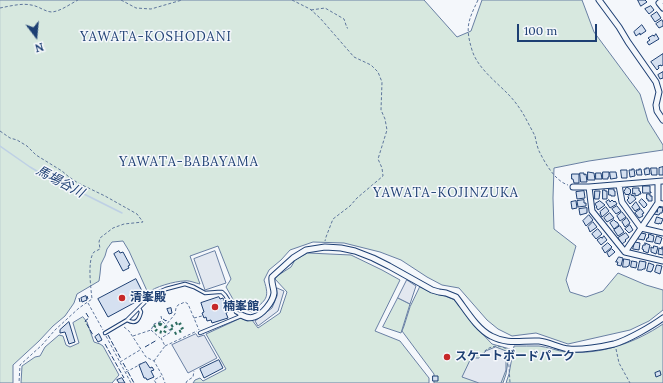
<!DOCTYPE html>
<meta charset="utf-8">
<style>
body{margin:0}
#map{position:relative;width:663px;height:383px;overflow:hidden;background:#f4f7fb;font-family:Lora,serif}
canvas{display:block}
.north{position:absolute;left:16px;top:16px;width:40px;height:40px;-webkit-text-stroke:3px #f4f7fb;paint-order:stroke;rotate:164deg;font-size:11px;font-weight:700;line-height:16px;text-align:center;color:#1d3f73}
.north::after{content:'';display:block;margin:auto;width:14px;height:18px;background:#1d3f73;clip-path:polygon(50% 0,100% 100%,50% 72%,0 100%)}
.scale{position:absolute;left:517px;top:24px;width:80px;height:18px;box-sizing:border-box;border:2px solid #1d3f73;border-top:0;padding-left:5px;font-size:12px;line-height:14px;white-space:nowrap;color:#1d3f73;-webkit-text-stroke:3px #f4f7fb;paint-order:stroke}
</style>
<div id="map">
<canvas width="663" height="383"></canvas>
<div class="north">N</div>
<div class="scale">100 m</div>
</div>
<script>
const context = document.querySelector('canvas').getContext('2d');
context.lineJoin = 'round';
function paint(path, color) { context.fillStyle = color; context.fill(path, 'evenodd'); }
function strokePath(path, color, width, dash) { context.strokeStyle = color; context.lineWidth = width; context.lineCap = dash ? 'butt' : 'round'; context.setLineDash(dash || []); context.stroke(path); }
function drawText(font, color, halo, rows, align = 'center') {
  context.font = font + ' Lora,"Noto Sans JP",serif'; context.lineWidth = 3; context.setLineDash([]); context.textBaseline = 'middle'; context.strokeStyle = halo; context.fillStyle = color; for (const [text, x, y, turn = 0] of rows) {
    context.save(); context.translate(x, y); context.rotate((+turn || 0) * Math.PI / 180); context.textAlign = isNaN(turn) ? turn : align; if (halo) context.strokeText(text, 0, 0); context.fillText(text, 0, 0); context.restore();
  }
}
const green = new Path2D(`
 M0,0h424l33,37 14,-6 11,-31h100l12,32 46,62 8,27 15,24v5l-74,11 -35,7 -1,30 1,31 22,17 -10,34 4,12 16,5 17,-6 15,-18 28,12 17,5v20l-14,11 -19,9 -62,14 -32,-11 -24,3 -14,-7 -11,-9 -28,-32 -17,-3 -15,-8 -26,-17 -21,-8 -36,-9 -31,-1 -23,8 -9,10 -12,10 -5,10c6,19 2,19 -12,32l-14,-4 -12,-21 5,-8 -13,-33 -28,10 10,28c-5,-1 -11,-4 -16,-3 -8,0 -31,6 -36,12l-19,-42 -6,-10 -11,1 -5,7 -2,7 -4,8 -1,10 -1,7 -22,13 -3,9 -9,13 -12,10 -14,15 -26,24v18h-13z
 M308,253l43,2 31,15 18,10 -25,51 25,10 29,37v5h-236l2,-3 5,-2 3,3 23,-12 -20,-35 35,-16 6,3 5,-1 6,8 22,-15 7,-21 -12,-13 2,-3 14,-9 4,-7z
 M420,287l10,5 15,4 10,4 19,25 18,19 18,5 -4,25 -3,9h-69v-9l-32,-43 2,-5 6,-19z
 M398,298l12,6 -9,29 -18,-6z
 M83,317l4,5 7,20 6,2 3,2 16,29 -7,8h-91l1,-17 13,-9 5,-1 5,-9 14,-12 4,1 3,9 4,2 9,-4 -6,-20z
 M663,324v59h-157l3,-9 5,-28c8,0 17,0 25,0 9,1 18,5 27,6 35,3 69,-9 97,-28z`);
paint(green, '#d7e8df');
strokePath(green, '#687fa3', 1);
const parking = new Path2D(`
 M215,251l11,32 -21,7 -11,-31z
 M407,280l9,6 -6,18 -12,-6z
 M277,288l7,3 -6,20 -20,15 -3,-5 17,-13 5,-12z
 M196,334l2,3 6,-2 13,23 -29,15 -16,-28z
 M496,347l10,4v19l-5,13h-22l-17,-6 9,-19h8l7,-7z`);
paint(parking, '#e3e8f0');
strokePath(parking, '#687fa3', 1);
strokePath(new Path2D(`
 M0,146l30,21 22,13 28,12 42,21`), '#bed0e5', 1.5);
const building = new Path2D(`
 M638,0h7l2,2 -6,4z
 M651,6l3,4 -5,4 -4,-5z
 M657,12l4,6 -6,4 -4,-6z
 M662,20l1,2v4l-4,2 -3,-4z
 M642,25l4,6 -6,4v-2l-4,3 -2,-4z
 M656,34l3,5 -10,6 -2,-3 3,-2 -2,-2 5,-3 1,1z
 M663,54v11l-2,1v-1l-3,1 1,2 -2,2 -6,-8z
 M663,72v6l-3,1 -2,-4z
 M663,167v8h-4v-7z
 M646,168h3l1,6 -5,1 -1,-6h2z
 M651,168h6v7h-5z
 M632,169h2l1,7 -5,1 -1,-7h3z
 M639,169h2l1,6h-5l-1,-5h3z
 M621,170h6v8h-5z
 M588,172l6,1 1,7h-7z
 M603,172h6v5h-1v2h-5z
 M610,172h6l1,6 -6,1z
 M580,173h4v2l2,-1 1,8h-6z
 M596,173h5l1,6h-6z
 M572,174h7v9h-5l-1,-4h-1z
 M643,186h7v6h1v1h-8z
 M627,187l4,3 -1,1 1,1 -3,3 -1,-1 -1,1 -2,-3z
 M633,188h6v3h1l1,3h-2v1l-4,1v-3l-2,1z
 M609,189h5v2h1v5h-4v-1h-2z
 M603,190h2v1h2v8h-4z
 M584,191l1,7 -8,1 -1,-7z
 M595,191h5l-1,8h-4z
 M631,194l1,2 1,-1 3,4 -6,5 -3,-4 2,-2 -1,-1z
 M647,194h3v2h2v5h-4v-2h-1z
 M642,199l4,4 1,2 -3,3 -5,-6z
 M584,200v3h2v3l-8,1 -1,-6z
 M609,200l1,2 2,-2 2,2 1,-1 2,3 -7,4 -4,-6z
 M576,201l1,7 -5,1 -1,-7z
 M600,201l5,4 -7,5 -2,-3h1l-2,-3z
 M636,202l4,6 -5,3 -3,-4z
 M617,206l4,5 -5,3 -4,-5z
 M606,207l3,4 -7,6 -2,-4h1l-1,-1z
 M658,207l5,1 -1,5h-2l-1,2 -5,-1 1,-3 2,1z
 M587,208v5l-7,2 -1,-6z
 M641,209l3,4 -2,1 1,2 -4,2 -4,-5z
 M622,212l4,5 -6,4 -3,-5z
 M610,213l4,5 -7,4 -3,-4z
 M589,215l4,5 -7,6 -3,-5z
 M657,217l6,2 -2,5 -2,-1v1l-4,-1z
 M627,218l3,5 -5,4 -3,-5z
 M614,220l2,2h1l2,3 -5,4 -4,-6z
 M593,222l4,5 -7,5 -2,-5z
 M630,225l3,5 -4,3 -4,-4z
 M620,226l4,6 -6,4 -4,-6z
 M598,229l4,5 -6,5 -4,-5z
 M626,233l3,4 -4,3 1,1 -4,3 -4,-6z
 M641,233l5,1 -2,6 -6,-1z
 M649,234l5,2 -1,6 -7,-1 1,-3h1z
 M604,236l3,4 -6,5 -4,-5 4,-3 1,1z
 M657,236l5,2 -2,6 -5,-1z
 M635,242l5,1 -1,7 -6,-1z
 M608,243l4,4 -7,6 -3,-5z
 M645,243l5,2 -2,8 -5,-2 1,-1 -2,-1 1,-4h2z
 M654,246l4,1 -2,7 -5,-2v-5l2,1z
 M662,247h1v8l-5,-1 1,-6 3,1z
 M612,249l3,3 -6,5 -2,-4z
 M119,251l1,2 3,-1 7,13 -2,1 1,2 -6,3 -9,-17z
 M619,257l4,1 -2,8 -4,-1 1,-3h-2z
 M624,259l6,1 -1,6h-1l-1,1h-4z
 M632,261l5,1 -1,6 -5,-1z
 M640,261l6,1 -1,7h-2l-1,1h-4z
 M649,263l5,2 -2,6h-1v1l-4,-1z
 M657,265l5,1 -2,8 -5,-2z
 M136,279l9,18 -37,20 -10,-18z
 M86,296l1,4 -5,2 -1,-4z
 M219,297l1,2 3,-1 5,14 -2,1 2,5 -16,5 -1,-3 -4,1 -1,-4 -2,1 -2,-5 2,-1 -3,-9z
 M171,308l1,5 -3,1 -2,-5z
 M69,322l6,20 -6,2 -4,-12 -5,1v-3z
 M99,334l3,6 -4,2 -3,-5z
 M219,360l4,8 -19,10 -4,-9z
 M146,362l4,6 2,-1 2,3 -3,1 3,6 -7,3 -1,-2h-2l-5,-13z
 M660,371l1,4 -5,2 -1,-4z
 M433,376h5v5h-5z
 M122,378l3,5h-6l-2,-3z`);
paint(building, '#d5e0f0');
strokePath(building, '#1d3f73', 1);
const service = new Path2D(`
 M127,320c9,5 12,0 14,-8l-2,-4
 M105,333l22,-13 25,-25 14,-6 19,-5 9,3 11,6 13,-1h4l3,3 11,17 5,3
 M200,333l41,-17`);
const minor = new Path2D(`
 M599,0l20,27 9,15 28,40 3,10 -3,13 1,6 6,9
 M663,0l-4,3 4,5
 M658,182v21l5,1
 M619,185l3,17 19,26 22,5
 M573,187h16l74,-6
 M589,187l3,24 33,41 38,9
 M625,252l33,-49
 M241,315c4,2 8,4 13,2 8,-2 19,-15 20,-24 0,-5 -3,-10 -2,-16l21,-19 13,-8 19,-3 16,1 14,3 18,7 16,8 43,24 7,2 7,1 10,4c10,13 21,32 35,39 17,9 31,4 48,5 10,1 20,7 30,8 12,1 33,-2 45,-5 14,-4 38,-18 49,-26`);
strokePath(service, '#1d3f73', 4.5);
strokePath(minor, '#1d3f73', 7);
strokePath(new Path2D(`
 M121,0l15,8 15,1 31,-9
 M292,0l18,9 10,9 34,39 17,8 7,7 4,10 -1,28 4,9 2,11 -9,29 4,9 1,8 -26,22 -7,8 -17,13 -7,18 -1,4
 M478,0c-10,21 -13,27 -6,50 5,17 23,31 35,43 7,7 13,15 18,24 3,6 7,13 10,19 1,5 2,10 4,15 6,12 16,30 29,34
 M0,8c10,-2 22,-5 31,-3 8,1 14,7 21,7 9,-1 18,-8 26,-12
 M311,10l14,-2 19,11 3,9h1
 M0,131l10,7 7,2 10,6 9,9 26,16 7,6 9,6 27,13 32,18 6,8 -19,2 -11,4 -13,10 -1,4 1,7c-2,1 -4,2 -6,3 -7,8 -3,37 -2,47l-13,9 -24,22 -13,15 -22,20 -1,18
 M88,303l15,27
 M161,316l1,5
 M194,318l8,-2
 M124,327l5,4 17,26 8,4 8,14 3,8
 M151,330l9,8
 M106,336l25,47
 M133,336l18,-6 3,-6 8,-3 4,4
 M165,346l32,-15
 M616,349l3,14 11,20
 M476,355h5c7,-9 17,-12 27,-5l2,33
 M154,361l11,-15 -4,-8 10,-6 -5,-7 9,-11 1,-6 2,-3 7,-3 3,2 11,26
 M120,362l20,-12
 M126,372l17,-9
 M156,383l-2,-3 7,-4
 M186,383l1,-2 6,-4 1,-6`), '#5e769c', 1, [3, 2]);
strokePath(service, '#f4f7fb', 2.5);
strokePath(minor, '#f4f7fb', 5);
strokePath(new Path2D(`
 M160,324l5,3 1,3 -2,3 -7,-2 -3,-3 1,-2z
 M172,330l-2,-3 9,-5 4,8 -9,4 -1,-2`), '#2c6c60', 3, [2, 3]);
strokePath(new Path2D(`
 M87,296l1,3
 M79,298l1,4
 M86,313l3,5 -4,3 8,14
 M163,319l3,2v-1l1,1v1
 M108,335l13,24
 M105,344l19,34
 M145,347l12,-7
 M123,363l4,7
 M128,372l6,11`), '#1d3f73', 1, [5, 2]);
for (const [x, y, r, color] of [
 [122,298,4,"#c62828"],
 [215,307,4,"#c62828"],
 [447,357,4,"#c62828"]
]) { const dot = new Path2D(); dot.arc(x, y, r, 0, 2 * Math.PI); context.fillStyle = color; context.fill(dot); strokePath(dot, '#f4f7fb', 1.5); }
drawText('bold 12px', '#1d3f73', '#f4f7fb', [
 ["清峯殿",130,298],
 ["楠峯館",223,307],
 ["スケートボードパーク",455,357]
], 'left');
context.letterSpacing = '1px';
drawText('13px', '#1d3f73', '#f4f7fb', [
 ["YAWATA-KOSHODANI",156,37],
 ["YAWATA-BABAYAMA",189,162],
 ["YAWATA-KOJINZUKA",446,193]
]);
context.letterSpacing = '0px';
drawText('italic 13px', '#1d3f73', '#f4f7fb', [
 ["馬場谷川",60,182,28]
]);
</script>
